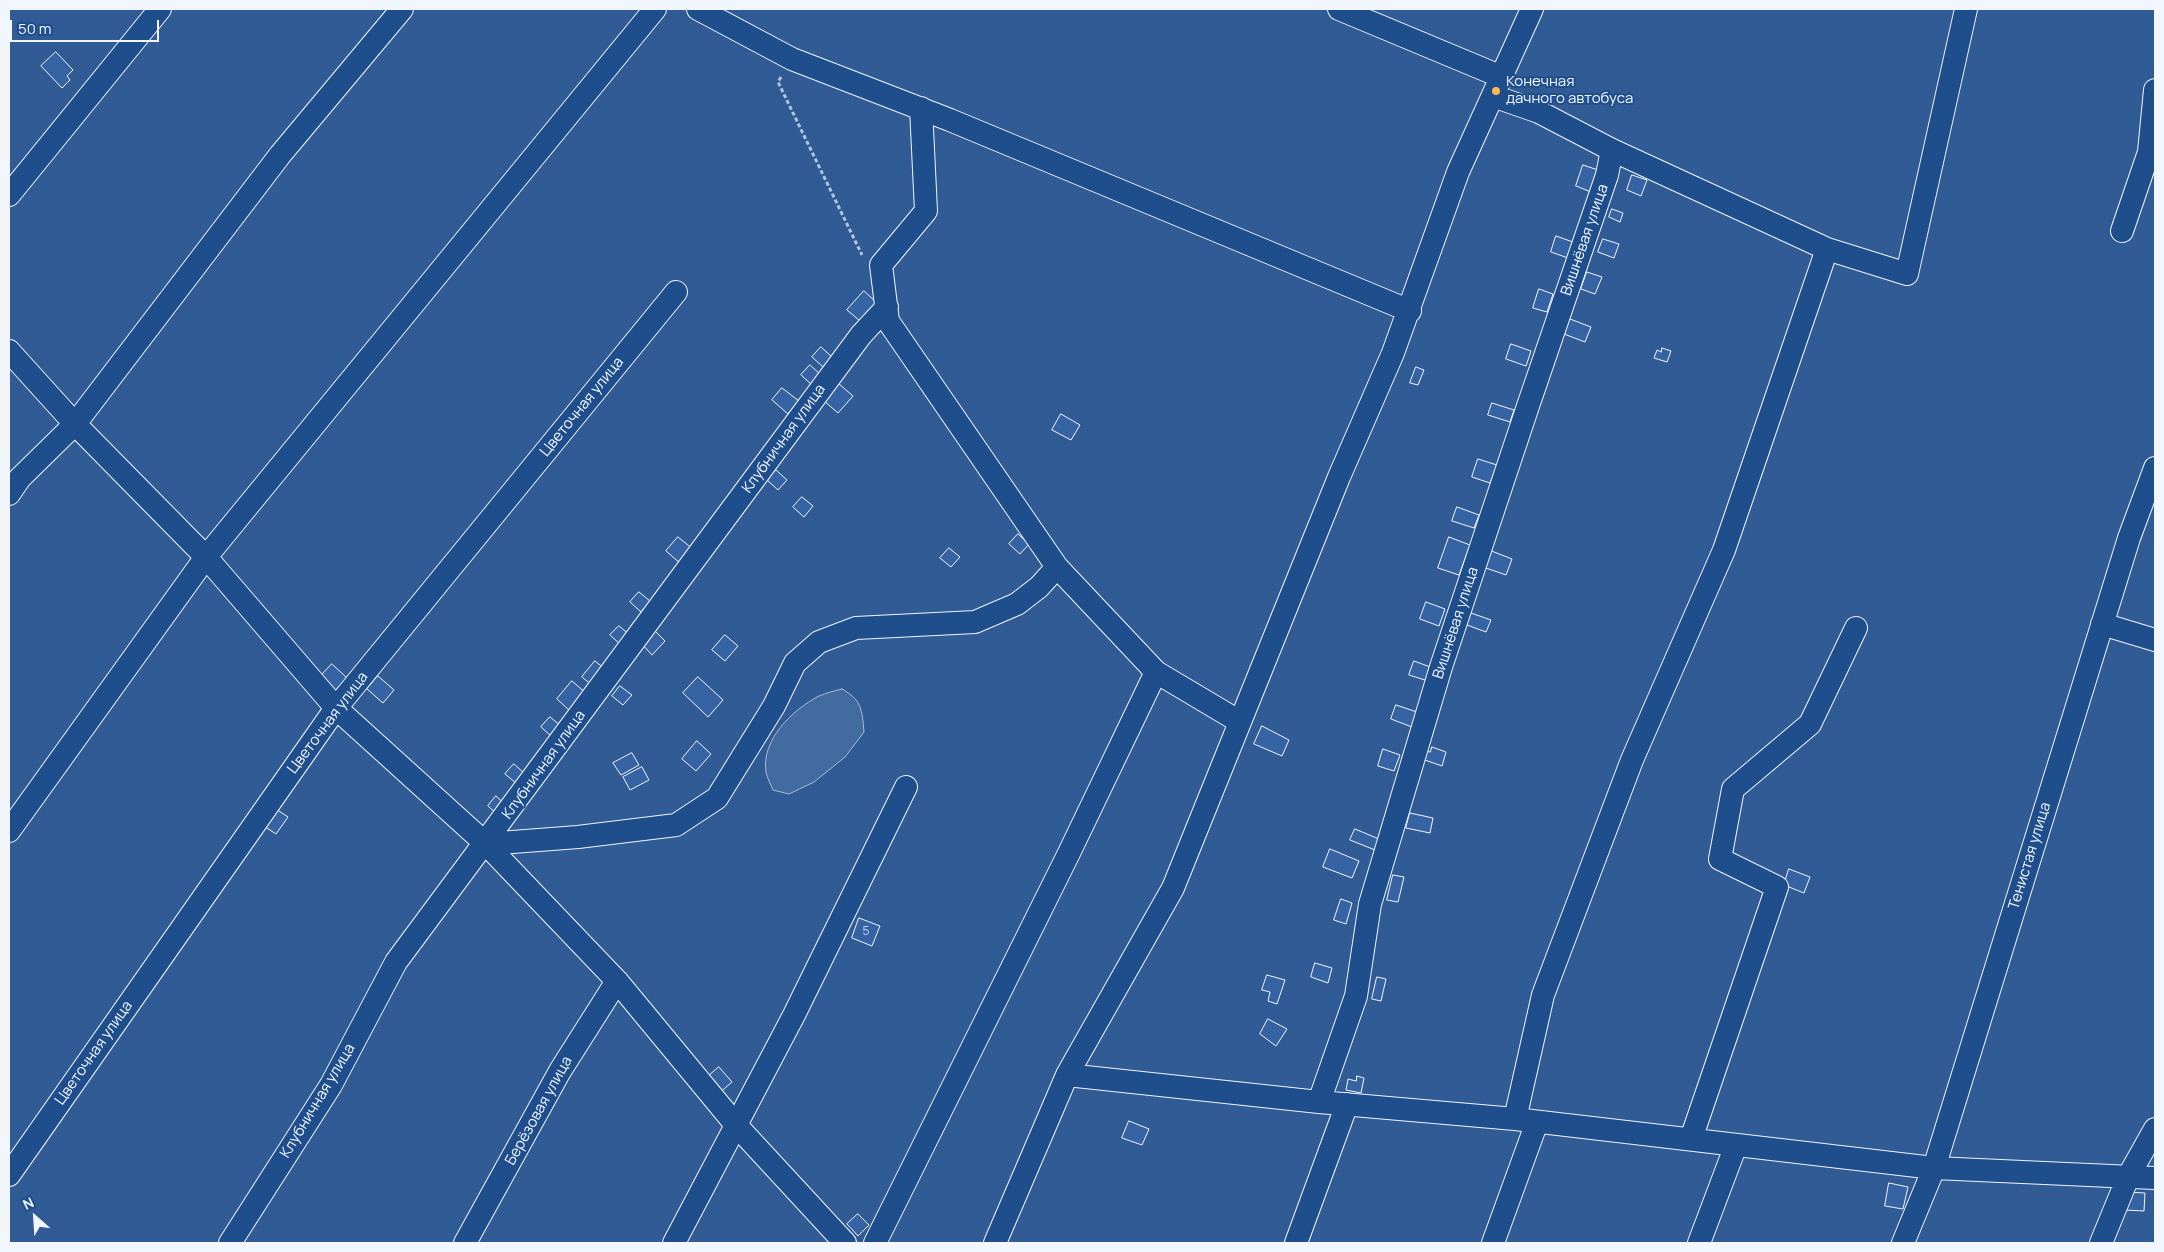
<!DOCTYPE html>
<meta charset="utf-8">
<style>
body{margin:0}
#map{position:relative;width:2164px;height:1252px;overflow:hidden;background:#1f4e8c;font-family:Manrope,sans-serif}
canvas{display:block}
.frame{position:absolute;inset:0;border:10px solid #f2f6ff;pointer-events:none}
.north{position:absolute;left:10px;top:1192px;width:50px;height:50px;-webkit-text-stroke:4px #1f4e8c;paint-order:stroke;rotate:334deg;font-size:14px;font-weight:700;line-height:20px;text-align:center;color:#f2f6ff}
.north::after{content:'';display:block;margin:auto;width:18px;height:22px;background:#f2f6ff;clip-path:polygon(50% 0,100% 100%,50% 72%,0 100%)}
.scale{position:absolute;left:10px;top:20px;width:149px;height:22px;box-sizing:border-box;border:2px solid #f2f6ff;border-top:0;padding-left:6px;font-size:15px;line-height:18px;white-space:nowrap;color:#f2f6ff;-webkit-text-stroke:4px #1f4e8c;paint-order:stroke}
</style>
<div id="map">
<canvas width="2164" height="1252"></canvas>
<div class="frame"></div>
<div class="north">N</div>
<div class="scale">50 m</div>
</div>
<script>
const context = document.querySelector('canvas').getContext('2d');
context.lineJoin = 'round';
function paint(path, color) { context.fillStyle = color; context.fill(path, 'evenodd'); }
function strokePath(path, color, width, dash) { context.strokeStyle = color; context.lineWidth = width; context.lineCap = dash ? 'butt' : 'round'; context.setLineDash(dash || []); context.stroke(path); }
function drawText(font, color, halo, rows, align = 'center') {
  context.font = font + ' Manrope,sans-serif'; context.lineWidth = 4; context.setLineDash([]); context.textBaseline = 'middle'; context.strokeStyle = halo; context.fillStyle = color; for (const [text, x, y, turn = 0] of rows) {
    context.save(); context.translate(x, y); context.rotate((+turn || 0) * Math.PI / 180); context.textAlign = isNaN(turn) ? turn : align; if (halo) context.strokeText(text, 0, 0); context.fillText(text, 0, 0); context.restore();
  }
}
const built = new Path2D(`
 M9,9h2146v1234h-2146z`);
paint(built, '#305b95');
strokePath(built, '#a8bbd7', 1);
const water = new Path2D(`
 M842,689c20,11 20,21 22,43l-19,25 -31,25 -25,12 -16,-4c-2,-5 -6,-12 -7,-18 -5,-32 26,-62 53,-76 7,-3 15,-5 23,-7z`);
paint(water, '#446ba0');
strokePath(water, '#a8bbd7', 1);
const building = new Path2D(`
 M56,52l17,18 -6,6 3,4 -8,8 -21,-22z
 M1583,165l15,5 -7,22 -15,-6z
 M1632,175l15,5 -6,16 -14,-6z
 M1612,209l11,4 -3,9 -11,-5z
 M1556,236l17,6 -5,16 -17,-6z
 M1603,239l16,5 -5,14 -16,-6z
 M1587,272l15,5 -7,17 -14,-5z
 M1539,289l14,5 -6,18 -14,-4z
 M864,291l12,11 -16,19 -13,-11z
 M1570,319l21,8 -6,15 -21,-8z
 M1511,344l20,7 -5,15 -20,-7z
 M821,347l11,10 -9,10 -11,-10z
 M1662,348l9,3 -4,11 -13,-4 3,-8 4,2z
 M810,365l11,10 -9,10 -11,-10z
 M1416,367l8,3 -6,15 -8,-2z
 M838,383l15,13 -15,17 -15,-13z
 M782,388l17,13 -11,13 -16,-14z
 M1492,403l22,7 -4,12 -22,-7z
 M1061,414l19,11 -9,15 -19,-10z
 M1478,459l19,6 -7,18 -18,-6z
 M776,470l11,10 -9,10 -11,-10z
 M802,497l11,9 -9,11 -11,-10z
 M1457,507l22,8 -5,13 -22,-7z
 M1018,534l11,10 -9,10 -11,-10z
 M678,537l16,13 -13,14 -15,-13z
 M1449,537l21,8 -11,30 -21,-7z
 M949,548l11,9 -9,10 -11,-9z
 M1489,550l23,9 -6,16 -23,-8z
 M639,592l11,9 -9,11 -11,-10z
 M1426,602l19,7 -6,17 -19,-7z
 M1471,613l20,7 -5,12 -19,-7z
 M619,626l11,9 -9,10 -11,-10z
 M654,630l11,11 -13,14 -11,-12z
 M725,635l13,11 -13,15 -13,-11z
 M595,661l11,9 -13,16 -11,-9z
 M1414,661l19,7 -5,13 -19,-6z
 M332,664l15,14 -12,13 -15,-14z
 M378,676l16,14 -11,13 -16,-14z
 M698,677l25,23 -15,17 -25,-24z
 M572,681l15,13 -16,18 -14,-13z
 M620,686l12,9 -9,10 -11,-9z
 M1396,705l21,7 -5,15 -21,-8z
 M550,717l11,9 -9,11 -11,-10z
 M1262,726l27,14 -7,16 -28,-12z
 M697,741l14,13 -15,17 -14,-12z
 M1432,747l14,5 -4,14 -20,-7 3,-8 5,1z
 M1383,749l17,6 -6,16 -16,-5z
 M632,753l7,12 -18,10 -8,-12z
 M514,764l11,10 -8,10 -12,-10z
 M642,767l7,13 -19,10 -7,-13z
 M496,796l11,10 -8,10 -11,-10z
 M273,807l15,10 -12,17 -15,-10z
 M1410,813l23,5 -3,15 -24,-5z
 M1355,829l24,10 -4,11 -25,-10z
 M1330,849l29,12 -7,17 -29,-11z
 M1789,869l21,8 -6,16 -20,-8z
 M1393,875l11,2 -6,25 -11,-2z
 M1341,899l11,4 -6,21 -12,-4z
 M859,918l21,8 -8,20 -20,-8z
 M1315,963l17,5 -4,15 -17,-6z
 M1267,975l18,5 -8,24 -9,-3 2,-9 -8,-2z
 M1377,977l9,2 -5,22 -9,-2z
 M1268,1019l19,10 -11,17 -16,-12z
 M719,1067l13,15 -15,13 -13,-15z
 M1357,1076l7,2 -3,15 -15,-3 2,-11 8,2z
 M1129,1121l20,8 -7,16 -20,-7z
 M1889,1183l19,4 -5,22 -18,-3z
 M2126,1192l19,1 -1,18 -19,-1z
 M858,1214l11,11 -11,11 -11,-12z`);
paint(building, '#3563a3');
strokePath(building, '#f2f6ff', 1);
const minor = new Path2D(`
 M698,9l94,50 158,61 460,191
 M1339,9l163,68
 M1493,96l46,16 73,38 215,99 80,25 59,-265
 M921,108l5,103 -45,54 7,56 169,246 99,105 84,50
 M9,195l151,-186
 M2122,231l27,-79 6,-62
 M9,351l66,73 131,133 130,151 150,136 131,137 119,144 109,118
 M9,494l11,-16 55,-54 205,-269 122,-146
 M2102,624l53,16
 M9,831l197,-274 449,-548
 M486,844l92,-7 98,-12 41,-27 57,-92 21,-43 24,-21 37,-14 119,-6 42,-18 22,-17 18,-20
 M1067,1075l252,27 196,17 419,49 221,10
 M1319,1102l37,-106 14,-92 71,-237 86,-258 80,-234 5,-25
 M1515,1119l28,-124 89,-235 92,-210 103,-301
 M1691,1139l86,-252 -57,-28 13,-70 77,-65 46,-96
 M9,1175l327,-467 340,-416
 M230,1243l101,-158 65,-123 465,-627 26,-28
 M465,1243l95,-172 57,-90
 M674,1243l120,-228 112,-228
 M875,1243l194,-390 87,-181
 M995,1243l72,-168 106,-187 166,-411 54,-124 65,-181 74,-163
 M1296,1243l51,-139
 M1493,1243l44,-121
 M1699,1243l37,-98
 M1903,1243l31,-75 195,-630 26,-70
 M2101,1243l27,-66 27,-48`);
strokePath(minor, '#f2f6ff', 24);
strokePath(new Path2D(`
 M781,77l-3,5 84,173`), '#b3c4dc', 3, [4, 2.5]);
strokePath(minor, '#1f4e8c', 22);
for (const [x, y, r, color] of [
 [1496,91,5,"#ffb74d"]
]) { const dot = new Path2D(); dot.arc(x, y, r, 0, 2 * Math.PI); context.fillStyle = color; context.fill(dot); strokePath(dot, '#1f4e8c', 2); }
drawText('12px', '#c3d1e8', null, [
 ["5",866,932]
]);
drawText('15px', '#f2f6ff', '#1f4e8c', [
 ["Конечная",1506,82],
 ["дачного автобуса",1506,99]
], 'left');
drawText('15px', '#f2f6ff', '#1f4e8c', [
 ["Вишнёвая улица",1585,240,-71],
 ["Цветочная улица",582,407,-51],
 ["Клубничная улица",784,439,-54],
 ["Вишнёвая улица",1456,623,-72],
 ["Цветочная улица",328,723,-53],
 ["Клубничная улица",544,765,-54],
 ["Тенистая улица",2030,856,-73],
 ["Цветочная улица",94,1053,-55],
 ["Клубничная улица",318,1101,-59],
 ["Берёзовая улица",539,1111,-61]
]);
</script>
